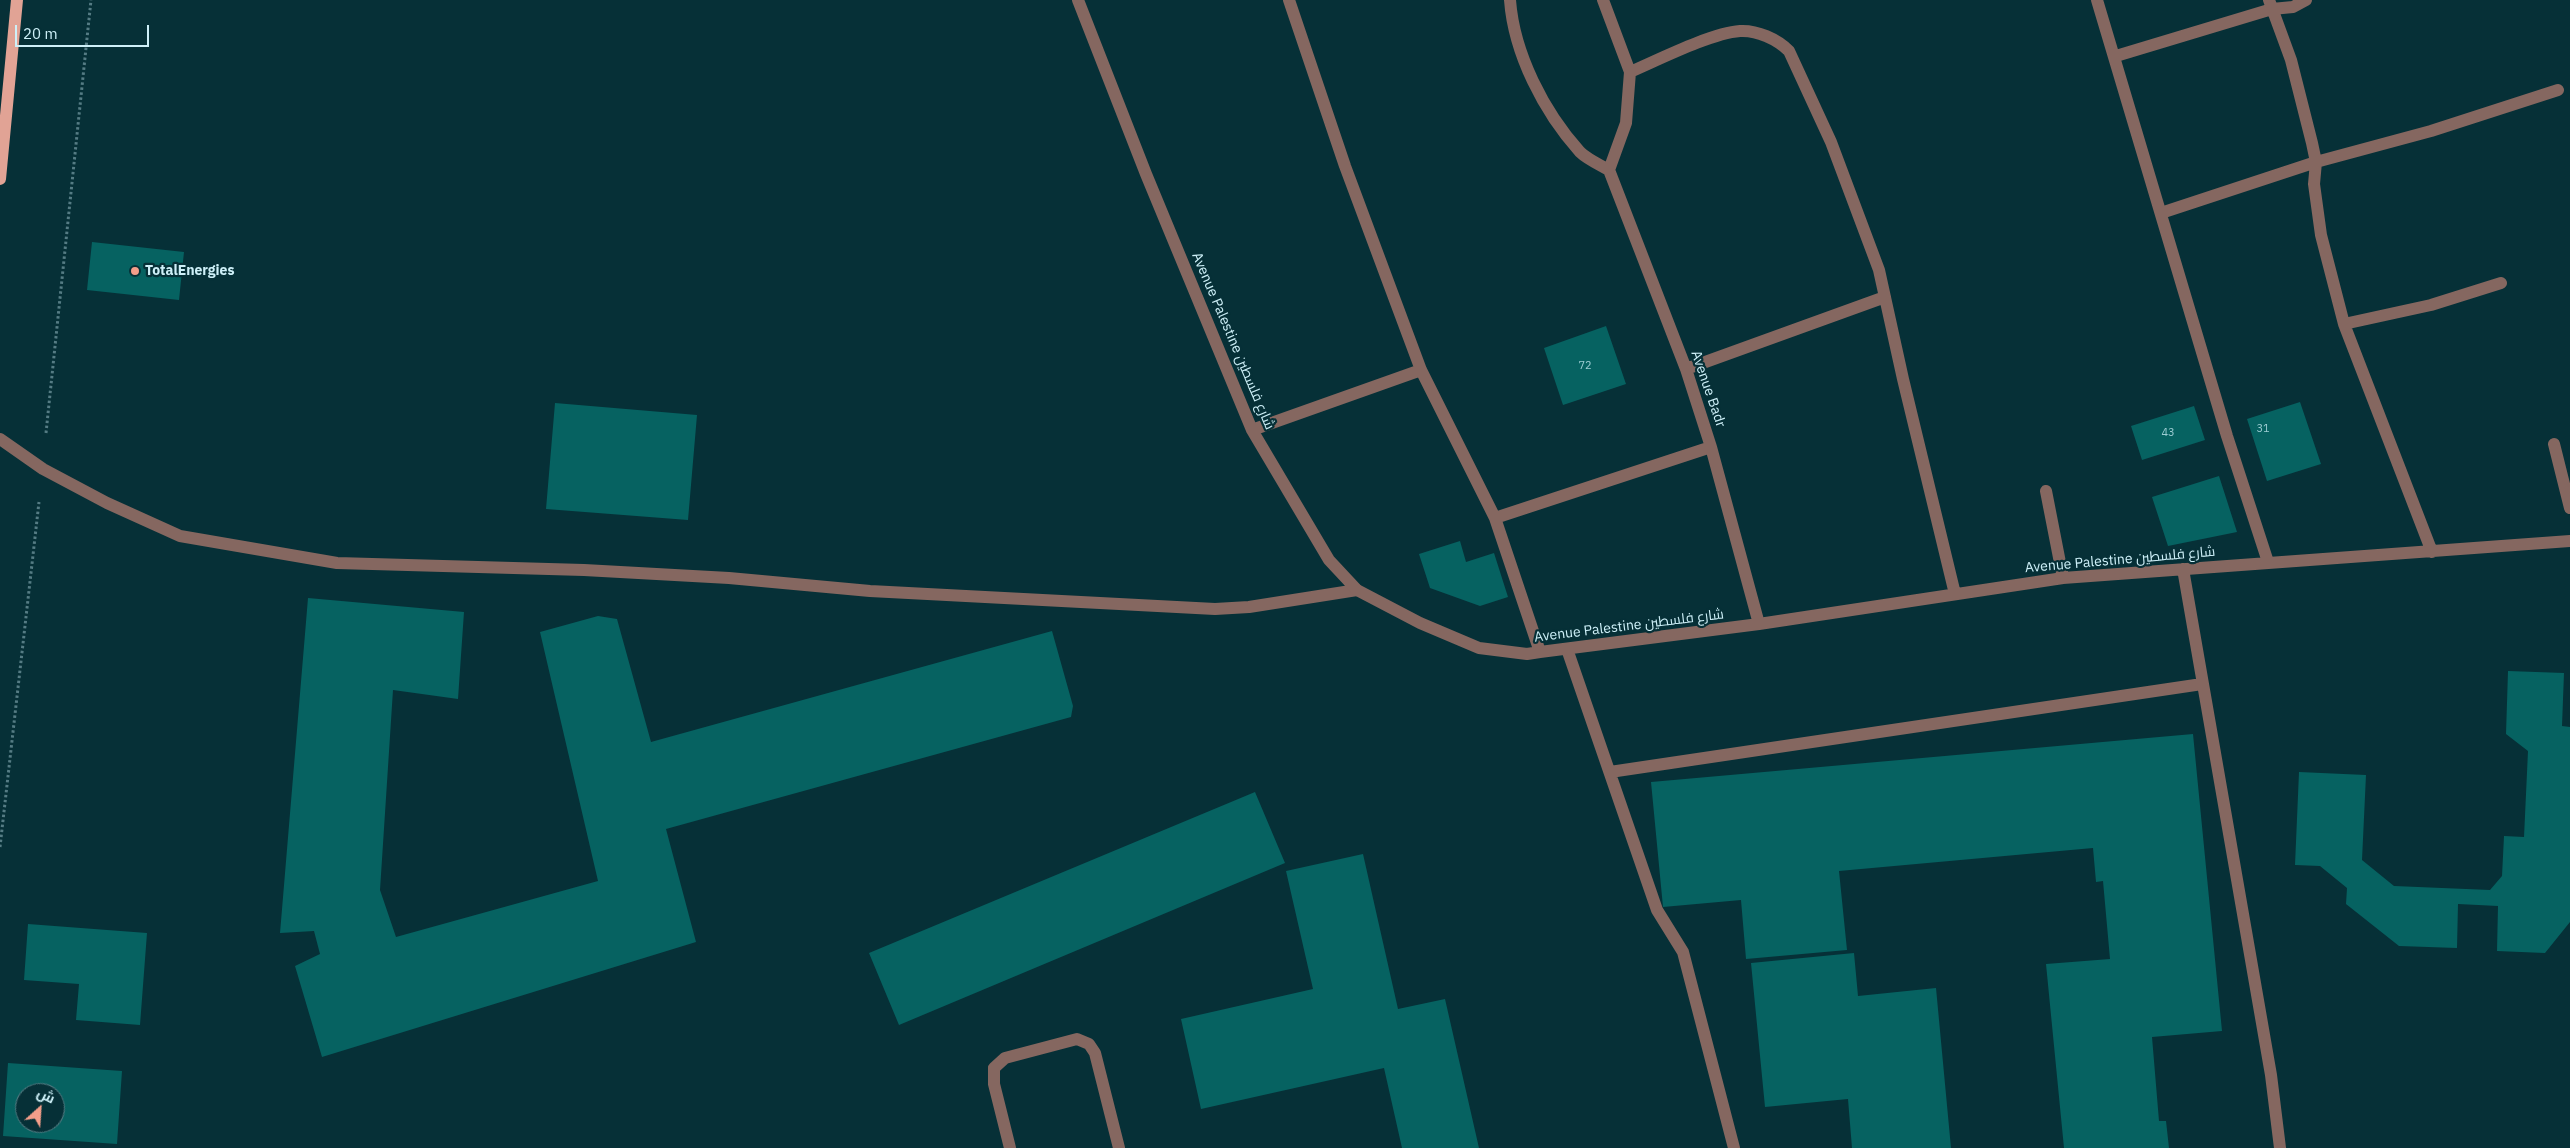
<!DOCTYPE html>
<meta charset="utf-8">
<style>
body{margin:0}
#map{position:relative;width:2570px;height:1148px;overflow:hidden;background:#063037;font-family:"IBM Plex Sans",Cairo,sans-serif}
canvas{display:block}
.north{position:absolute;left:15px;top:1083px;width:50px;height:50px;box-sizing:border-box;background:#063037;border:1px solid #567d84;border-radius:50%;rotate:26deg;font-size:14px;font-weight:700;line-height:20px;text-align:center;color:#cef0f8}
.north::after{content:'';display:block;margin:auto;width:18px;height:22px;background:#f49e8a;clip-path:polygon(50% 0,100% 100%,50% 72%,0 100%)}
.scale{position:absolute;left:15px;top:25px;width:134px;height:22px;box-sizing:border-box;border:2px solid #cef0f8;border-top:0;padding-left:6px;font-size:15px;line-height:18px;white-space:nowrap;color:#cef0f8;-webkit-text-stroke:4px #063037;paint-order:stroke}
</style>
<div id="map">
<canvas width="2570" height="1148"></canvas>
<div class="north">ش</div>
<div class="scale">20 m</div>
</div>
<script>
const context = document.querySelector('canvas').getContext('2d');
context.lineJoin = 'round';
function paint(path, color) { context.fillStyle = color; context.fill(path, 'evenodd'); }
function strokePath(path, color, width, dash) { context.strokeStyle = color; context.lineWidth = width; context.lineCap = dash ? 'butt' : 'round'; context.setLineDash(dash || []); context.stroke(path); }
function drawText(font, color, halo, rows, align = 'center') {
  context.font = font + ' "IBM Plex Sans",Cairo,sans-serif'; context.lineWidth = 4.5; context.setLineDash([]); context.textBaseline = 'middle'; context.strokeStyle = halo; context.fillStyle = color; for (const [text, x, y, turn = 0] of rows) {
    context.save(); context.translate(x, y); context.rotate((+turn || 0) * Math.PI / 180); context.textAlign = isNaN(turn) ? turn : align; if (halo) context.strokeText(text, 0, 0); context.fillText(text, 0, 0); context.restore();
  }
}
paint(new Path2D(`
 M92,242l92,10 -5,48 -92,-10z
 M1606,326l20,58 -63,21 -19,-57z
 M2300,402l21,62 -54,17 -20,-62z
 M555,403l142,12 -9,105 -142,-11z
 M2194,406l11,34 -63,20 -11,-34z
 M2219,476l18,56 -69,14 -16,-49z
 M1460,541l6,21 28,-9 14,44 -28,9 -50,-18 -11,-34z
 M308,598l156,14 -6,87 -65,-9 -13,200 16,47 202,-56 -58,-249 58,-16 19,3 34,123 401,-111 21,75 -2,11 -405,112 30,113 -374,115 -27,-91 25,-12 -6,-23 -34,2z
 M2508,671l56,2 -2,53 8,1v195l-25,31 -48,-2 1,-45 -40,-2 -1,44 -58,-2 -53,-42 1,-16 -27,-22 -25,-1 4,-93 67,3 -4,85 32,26 96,4 12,-14 2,-40 20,1 4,-86 -22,-17z
 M2193,734l29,297 -70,6 7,84h7l3,27h-105l-18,-184 64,-5 -7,-78 -7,1 -3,-34 -254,23 8,79 -101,9 -5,-59 -78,7 -12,-125z
 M1255,792l30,71 -386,162 -30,-72z
 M1363,854l35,155 47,-10 34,149h-77l-18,-80 -183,41 -20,-90 132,-30 -27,-118z
 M28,924l119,9 -7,92 -64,-5 3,-36 -55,-4z
 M1854,953l4,43 78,-8 15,160h-99l-4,-49 -83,8 -14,-144z
 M8,1063l114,8 -5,73 -114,-8zM25,1093h30v30h-30z`), '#066261');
strokePath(new Path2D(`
 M46,433l45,-433
 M0,847l39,-345`), '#557c84', 3, [2.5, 2.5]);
strokePath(new Path2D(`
 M0,439l43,30 64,34 73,33 157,27 247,7 145,8 141,13 345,18 34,-2 108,-17
 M1010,1148l-16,-64v-16l11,-10 72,-19 12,5 6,9 24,95`), '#856760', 12);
strokePath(new Path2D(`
 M1078,0l68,174 106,256 77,130 28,30 63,33 59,25 48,6 13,-2 219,-28 304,-46 507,-37
 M1289,0l56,166 76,204 74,148 45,134
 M1510,0c4,54 34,112 70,152 7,7 20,13 29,18l77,199 25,78 48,177
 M1603,0l27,72 -4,51 -17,47
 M2097,0l130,436 41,126
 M2269,0l22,60 21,83 4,19 -2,22 7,51 23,89 88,228
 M2116,56l156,-47 21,-2 13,-7
 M1630,72c28,-12 81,-39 110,-41 17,-1 37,8 49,20l42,91 48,128 24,109 52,215
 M2161,213l155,-51 115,-31 127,-41
 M2344,324l87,-19 70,-22
 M1686,369l199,-72
 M1252,430l169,-60
 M2554,444l16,64
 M2046,491l17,87
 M1495,518l216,-71
 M2183,569l88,506 9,73
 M1567,649l90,261 26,42 51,196
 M1610,772l592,-88`), '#856760', 12);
strokePath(new Path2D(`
 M0,179l17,-179`), '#e1a395', 12);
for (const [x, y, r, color] of [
 [135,271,5,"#f49e8a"]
]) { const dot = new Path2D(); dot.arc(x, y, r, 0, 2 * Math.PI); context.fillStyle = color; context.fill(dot); strokePath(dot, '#063037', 2); }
drawText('11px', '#9cccd2', null, [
 ["72",1585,366],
 ["31",2263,429],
 ["43",2168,433]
]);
drawText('bold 14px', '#cef0f8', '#063037', [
 ["TotalEnergies",145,271]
], 'left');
drawText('14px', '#cef0f8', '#063037', [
 ["Avenue Palestine شارع فلسطين",1233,341,67],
 ["Avenue Badr",1708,389,71],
 ["Avenue Palestine شارع فلسطين",2120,560,-5],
 ["Avenue Palestine شارع فلسطين",1629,626,-7]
]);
</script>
